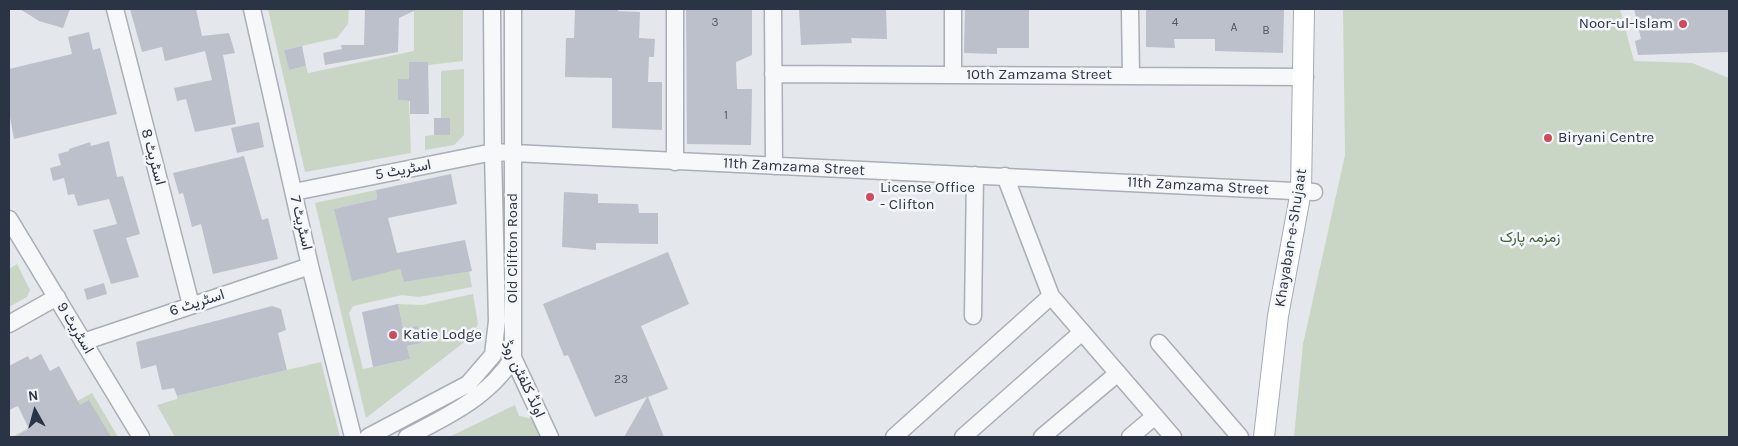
<!DOCTYPE html>
<meta charset="utf-8">
<style>
body{margin:0}
#map{position:relative;width:1738px;height:446px;overflow:hidden;background:#e4e7ec;font-family:Karla,sans-serif}
canvas{display:block}
.frame{position:absolute;inset:0;border:10px solid #2b3445;pointer-events:none}
.north{position:absolute;left:10px;top:386px;width:50px;height:50px;-webkit-text-stroke:4px #f4f6f9;paint-order:stroke;rotate:353deg;font-size:14px;font-weight:700;line-height:20px;text-align:center;color:#2b3445}
.north::after{content:'';display:block;margin:auto;width:18px;height:22px;background:#2b3445;clip-path:polygon(50% 0,100% 100%,50% 72%,0 100%)}
</style>
<div id="map">
<canvas width="1738" height="446"></canvas>
<div class="frame"></div>
<div class="north">N</div>
</div>
<script>
const context = document.querySelector('canvas').getContext('2d');
context.lineJoin = 'round';
function paint(path, color) { context.fillStyle = color; context.fill(path, 'evenodd'); }
function strokePath(path, color, width, dash) { context.strokeStyle = color; context.lineWidth = width; context.lineCap = dash ? 'butt' : 'round'; context.setLineDash(dash || []); context.stroke(path); }
function drawText(font, color, halo, rows, align = 'center') {
  context.font = font + ' Karla,Vazirmatn,sans-serif'; context.lineWidth = 5; context.setLineDash([]); context.textBaseline = 'middle'; context.strokeStyle = halo; context.fillStyle = color; for (const [text, x, y, turn = 0] of rows) {
    context.save(); context.translate(x, y); context.rotate((+turn || 0) * Math.PI / 180); context.textAlign = isNaN(turn) ? turn : align; if (halo) context.strokeText(text, 0, 0); context.fillText(text, 0, 0); context.restore();
  }
}
paint(new Path2D(`
 M268,9h81l-1,15 -11,14 -53,12 5,20 17,-4 2,7 106,-22v-42h49v52l-35,4v-3h-19v17h-11v21l11,1 2,52 -106,19z
 M1343,9h277l14,52 58,2 37,15v359h-435l9,-93 42,-189z
 M464,69v66l-10,10 -29,5v-14l9,-1 7,-17v-47z
 M376,190l1,9 -43,10 66,60 4,13 65,-11 3,16 -53,10 -17,-2 -49,11 -4,7 14,56 47,-10 -3,-13 14,-3 -3,-17 -15,2 -5,-24 24,1 51,-11 5,30 -7,13 -105,81 -51,-215z
 M17,264l13,26 -3,7 -18,10v-38z
 M321,362l19,75h-165l-18,-32 20,-6v-3z
 M92,393l26,44h-106z
 M515,405l4,11 18,4 8,17h-96z`), '#c9d6c5');
paint(new Path2D(`
 M20,9h50l-7,19 -24,-7z
 M130,9h66l6,27 27,-3 6,20 -12,2 13,69 -41,8 -9,-33 -9,2 -3,-13 38,-8 -7,-29 -40,10 -3,-14 -20,5z
 M365,9h53l-19,9 -1,34 -73,13 -2,-12 19,-4 -1,-4h23z
 M575,9h43v2l22,1 -1,26 16,1 -1,18h-5l-1,25h14v48l-50,-2v-50l-47,-1 1,-39h8z
 M686,9h66v46l-16,7 1,27h15l-1,56 -64,-1z
 M799,9h87l1,30 -36,-1 1,5 -51,2z
 M965,9l64,1v38h-32v6l-33,-1z
 M1146,9h138l-1,44 -68,-2v-12h-41l1,9 -29,-1z
 M1634,9h95v43l-91,3 -3,-14 6,-2z
 M89,32l4,18 7,-2 17,66 -103,25 -5,-27v-43l63,-15 -4,-17z
 M302,46l4,20 -17,4 -5,-20z
 M409,62h19l1,52h-19v-13l-12,-1v-21h11z
 M434,118h16v17h-16z
 M259,122l5,25 -27,6 -6,-25z
 M109,141l8,36 6,-1 17,58 -14,4 13,39 -28,7 -18,-54 24,-6 -8,-25 -31,7 -4,-12 -6,1 -4,-17 -11,3 -3,-13 11,-3 -3,-11 11,-3v-2l21,-7 1,4z
 M244,156l18,64 6,-2 10,41 -65,15 -12,-50 -9,3 -9,-34 -4,1 -6,-21z
 M451,174l6,30 -69,14 9,35 68,-13 7,31 -68,11 -4,-13 -48,12 -18,-72 43,-10 -1,-9z
 M564,192l34,2v9l40,1 1,9h19v31l-62,-1v7l-34,-3z
 M668,252l21,52 -48,22 27,63 -20,8 16,40h-40l23,-40 -52,20 -27,-62 -4,1 -21,-52z
 M104,283l3,11 -20,6 -3,-11z
 M398,304l5,24 15,-2 3,17 -14,3 3,13 -37,8 -11,-55z
 M272,306l9,3 5,21 -8,3 9,37 -110,26 -3,-8 -12,2 -6,-25 -15,4 -5,-27z
 M41,354l9,17 9,-5 21,39 9,-5 22,37h-96l14,-8 -11,-23 -9,4v-44l19,-10 2,4z`), '#bbc0ca');
const minor = new Path2D(`
 M115,9l76,296
 M252,9l58,257 43,171
 M675,9v153
 M773,9l1,157
 M953,9v66
 M1130,9l1,67
 M773,74l532,3
 M294,192l199,-40 821,40
 M9,219l132,218
 M1051,296l122,141
 M973,316l2,-141
 M9,324l48,-27
 M83,342l227,-76
 M1159,343l81,94
 M510,351l40,86
 M368,437l100,-53 25,-29 4,-34 -4,-169 -1,-143
 M407,437c39,-20 82,-40 106,-79v-349
 M894,437l157,-141 -46,-120
 M963,437l119,-105
 M1042,437l76,-64
 M1130,437l25,-21`);
const major = new Path2D(`
 M1264,437l14,-121 23,-125 3,-182`);
strokePath(minor, '#a9aeb7', 19);
strokePath(major, '#a3abb8', 22);
strokePath(minor, '#f7f8fa', 16);
strokePath(major, '#fff', 20);
for (const [x, y, r, color] of [
 [1683,24,5,"#d1495b"],
 [1548,138,5,"#d1495b"],
 [870,197,5,"#d1495b"],
 [393,335,5,"#d1495b"]
]) { const dot = new Path2D(); dot.arc(x, y, r, 0, 2 * Math.PI); context.fillStyle = color; context.fill(dot); strokePath(dot, '#f4f6f9', 2); }
drawText('12px', '#4f5766', null, [
 ["3",715,23],
 ["4",1175,23],
 ["A",1234,28],
 ["B",1266,31],
 ["1",726,116],
 ["23",621,380]
]);
drawText('15px', '#2b3445', '#f4f6f9', [
 ["Noor-ul-Islam",1673,24,"right"],
 ["Biryani Centre",1558,138],
 ["License Office",880,188],
 ["- Clifton",880,205],
 ["Katie Lodge",403,335]
], 'left');
drawText('15px', '#2b3445', '#f4f6f9', [
 ["10th Zamzama Street",1039,75],
 ["اسٹریٹ 8",153,157,75],
 ["11th Zamzama Street",794,167,3],
 ["اسٹریٹ 5",403,170,-11],
 ["11th Zamzama Street",1198,186,3],
 ["اسٹریٹ 7",301,223,77],
 ["Khayaban-e-Shujaat",1291,238,-81],
 ["Old Clifton Road",513,248,-90],
 ["اسٹریٹ 6",197,303,-18],
 ["اسٹریٹ 9",75,328,59],
 ["اولڈ کلفٹن روڈ",523,379,65]
]);
drawText('15px', '#3f6138', '#f4f6f9', [
 ["زمزمہ پارک",1530,238]
]);
</script>
